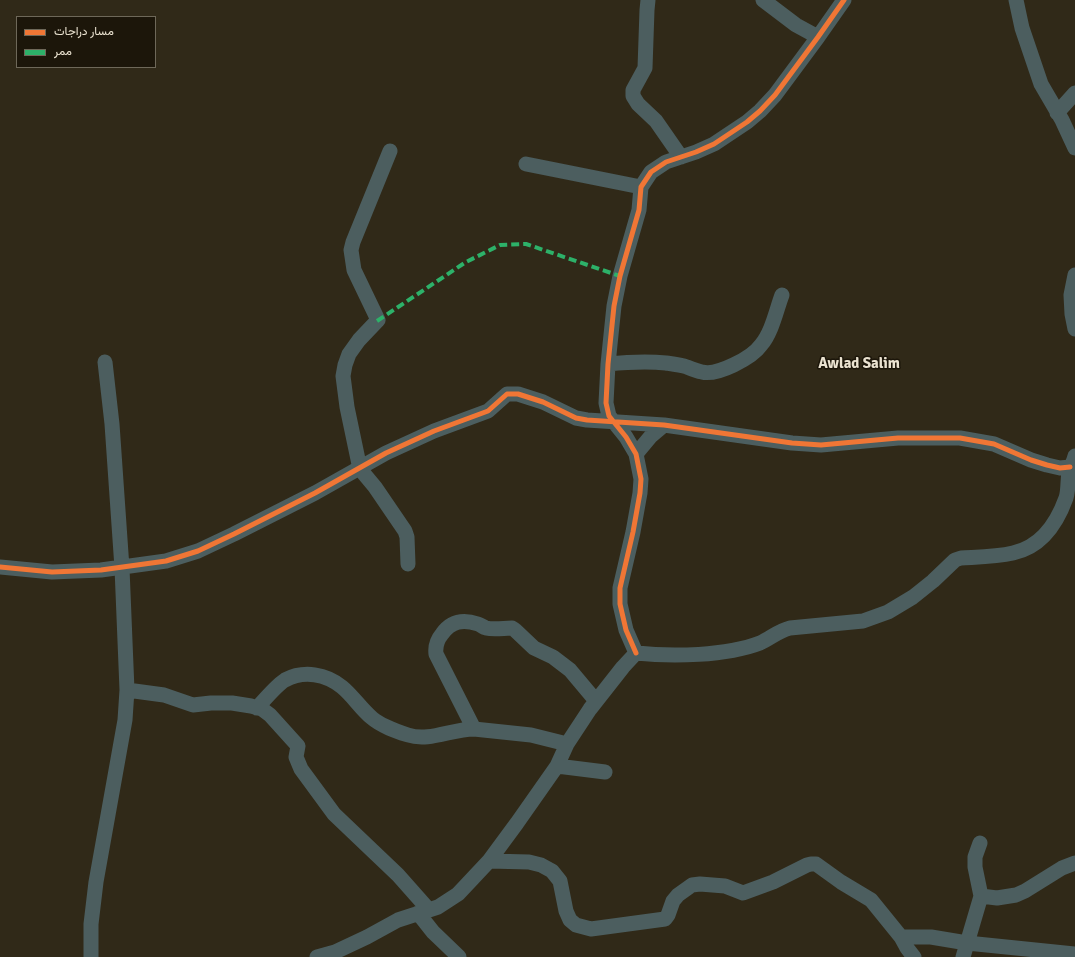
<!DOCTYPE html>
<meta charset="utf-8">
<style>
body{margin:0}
#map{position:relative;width:1075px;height:957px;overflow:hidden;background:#302918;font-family:Signika,Vazirmatn,sans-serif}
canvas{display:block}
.legend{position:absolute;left:16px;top:16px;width:140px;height:52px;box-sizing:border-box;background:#1c160a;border:1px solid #6e6859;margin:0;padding:5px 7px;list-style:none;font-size:12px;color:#eae2d0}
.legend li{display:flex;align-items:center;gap:8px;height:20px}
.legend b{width:20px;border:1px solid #6e6859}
</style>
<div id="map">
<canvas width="1075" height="957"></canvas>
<ul class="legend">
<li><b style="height:5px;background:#f07635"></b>مسار دراجات</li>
<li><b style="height:5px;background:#2db169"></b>ممر</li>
</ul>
</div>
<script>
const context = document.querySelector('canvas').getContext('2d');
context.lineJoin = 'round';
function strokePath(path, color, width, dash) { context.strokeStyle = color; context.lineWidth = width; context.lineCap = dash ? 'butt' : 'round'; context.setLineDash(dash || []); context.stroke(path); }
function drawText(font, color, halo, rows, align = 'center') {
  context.font = font + ' Signika,sans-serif'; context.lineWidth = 3; context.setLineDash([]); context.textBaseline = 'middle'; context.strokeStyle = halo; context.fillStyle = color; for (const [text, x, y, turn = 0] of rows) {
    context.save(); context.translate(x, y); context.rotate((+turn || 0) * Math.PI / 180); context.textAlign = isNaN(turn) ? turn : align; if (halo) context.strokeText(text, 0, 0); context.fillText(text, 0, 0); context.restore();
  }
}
strokePath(new Path2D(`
 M648,0l-1,10 -2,58 -12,22v6l5,8 18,17 25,36
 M763,0l33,25 22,12
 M1016,0l6,28 19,56 21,36 13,28
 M1057,113l18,-20
 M390,151l-37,91 -2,8 3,20 24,50 -19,20 -10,14 -4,11 -2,11 4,31 13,62 15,18 30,44 2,6 1,27
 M526,164l115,23
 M1075,275l-4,20 1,19 3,15
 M608,364c20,-2 39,-3 58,-1 7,1 15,2 21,4 5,2 10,4 15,5 15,4 50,-14 59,-27 11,-13 15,-34 21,-50
 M636,454l15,-18 13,-11
 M0,567l52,5 49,-2 65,-9 32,-10 36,-17 81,-41 71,-40 48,-22 54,-20 19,-17h11l25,8 33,16 11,2 77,5 128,18 29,2 77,-7h62l34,6 37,16 16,5 13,3 10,-1
 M636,653l-10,-23 -6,-26v-16l13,-56 7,-39 1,-14 -5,-25 -10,-17 -17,-21 -3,-13 2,-39 6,-58 6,-30 19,-66 2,-23 10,-15 15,-10 30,-10 18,-8 33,-22 13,-11 15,-16 43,-58 26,-37
 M636,653c36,4 90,3 124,-10 11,-5 18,-12 30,-15l73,-7 25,-9 25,-15 20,-16 22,-21 6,-2c17,-1 35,-1 52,-5 28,-6 44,-30 53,-55 3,-9 1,-21 4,-30 2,-4 4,-7 5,-12
 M127,690l37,5 29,10 18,-2h21l19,3 11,3 8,6 28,31 -2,11 5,12 33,45 64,61 31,35
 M257,708c7,-8 20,-23 28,-28 19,-10 41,-6 57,7 11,9 19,22 30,31 9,8 24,13 36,17 21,7 44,-6 66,-6l57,6 36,9
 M474,729l-38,-75c-1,-8 1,-14 6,-20 9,-13 21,-15 36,-10 3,1 5,3 8,4 8,2 18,0 26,0l3,2 19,18 19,9 17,13 26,31
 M557,766l48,6
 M489,861l40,1 12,3 11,6 8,10 6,30 4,9 6,5 15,4 74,-10 3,-4 5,-14 5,-6 14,-10 8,-1 25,2 18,7 30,-11 34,-17 4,-1h5l25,18 30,18 30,37 6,11 7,9
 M981,896l16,2 19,-3 9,-4 37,-23 13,-5
 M418,913l15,19 26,25
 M901,937h30l36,6 108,11
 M91,957v-33l5,-42 29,-162 2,-30 -5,-122 -10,-144 -7,-62
 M317,957l18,-5 32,-15 31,-17 40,-13 20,-13 31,-33 28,-38 40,-57 10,-22 23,-35 33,-42 13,-14
 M963,957l18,-61 -6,-29v-10l5,-14`), '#4c5e5f', 15);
strokePath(new Path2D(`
 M377,321l89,-59 34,-17 26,-1 94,32`), '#2db169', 4, [8, 4]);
strokePath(new Path2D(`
 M0,567l52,5 49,-2 65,-9 32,-10 36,-17 81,-41 71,-40 48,-22 54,-20 19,-17h11l25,8 33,16 11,2 77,5 128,18 29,2 77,-7h62l34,6 37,16 16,5 13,3 10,-1
 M636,653l-10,-23 -6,-26v-16l13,-56 7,-39 1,-14 -5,-25 -10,-17 -17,-21 -3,-13 2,-39 6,-58 6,-30 19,-66 2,-23 10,-15 15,-10 30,-10 18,-8 33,-22 13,-11 15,-16 43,-58 26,-37`), '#f07635', 5);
drawText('bold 15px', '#eae2d0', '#1c160a', [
 ["Awlad Salim",859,364]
]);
</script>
